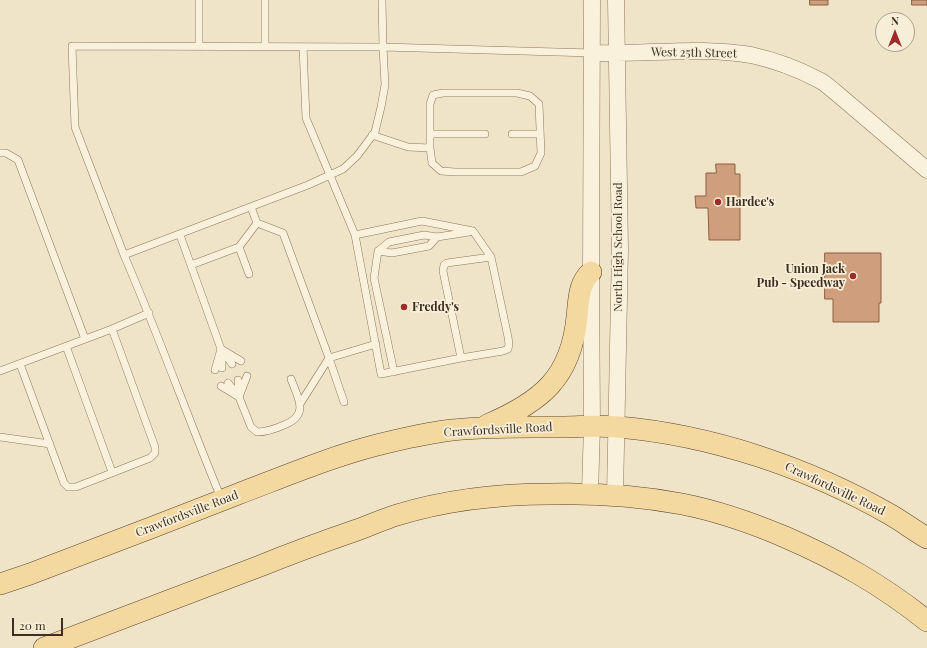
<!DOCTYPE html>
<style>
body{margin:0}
#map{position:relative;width:927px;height:648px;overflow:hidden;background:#f0e4c8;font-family:"Playfair Display",serif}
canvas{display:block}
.north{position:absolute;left:875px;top:12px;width:40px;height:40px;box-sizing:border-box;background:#f7eed8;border:1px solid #ada18e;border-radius:50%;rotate:0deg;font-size:11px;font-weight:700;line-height:16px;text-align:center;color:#3d2e20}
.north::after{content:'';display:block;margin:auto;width:14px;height:18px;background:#9e2a2b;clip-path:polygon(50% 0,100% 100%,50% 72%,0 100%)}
.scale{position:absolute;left:12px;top:618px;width:51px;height:18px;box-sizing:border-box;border:2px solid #3d2e20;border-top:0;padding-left:5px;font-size:12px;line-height:14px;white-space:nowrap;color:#3d2e20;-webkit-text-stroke:3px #f7eed8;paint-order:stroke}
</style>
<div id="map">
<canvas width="927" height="648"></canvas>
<div class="north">N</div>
<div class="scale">20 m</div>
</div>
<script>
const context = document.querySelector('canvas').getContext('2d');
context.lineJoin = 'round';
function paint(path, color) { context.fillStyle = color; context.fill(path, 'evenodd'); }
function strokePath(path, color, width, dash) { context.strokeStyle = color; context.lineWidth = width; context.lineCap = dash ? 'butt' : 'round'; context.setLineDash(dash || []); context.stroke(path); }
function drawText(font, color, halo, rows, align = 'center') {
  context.font = font + ' "Playfair Display",serif'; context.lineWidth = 3.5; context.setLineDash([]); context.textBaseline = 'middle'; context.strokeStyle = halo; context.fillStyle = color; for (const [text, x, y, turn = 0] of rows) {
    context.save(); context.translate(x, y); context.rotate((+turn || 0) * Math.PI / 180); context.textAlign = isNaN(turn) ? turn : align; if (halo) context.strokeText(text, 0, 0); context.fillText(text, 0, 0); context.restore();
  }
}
const building = new Path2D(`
 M810,0h18v5h-18z
 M912,0h15v5h-15z
 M716,164h19v10h5v66h-31l-1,-32h-12l-1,-12h11v-23h10z
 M825,253h56v50h-2v19h-46v-23h-8z`);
paint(building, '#cf9f7d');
strokePath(building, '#8d5f41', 1);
const service = new Path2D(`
 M265,0v47
 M199,47v-47
 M303,47l3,71 49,117 26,139 80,-16 42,-7 5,-2 1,-5 -1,-7 -17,-80 -18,-26 -51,-10 -67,14
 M430,134h55
 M512,134h28
 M372,135l36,12 22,1 2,15 9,8 14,1h66l14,-6 6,-13 -2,-49 -9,-8 -13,-3h-74l-10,2 -3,9v44
 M0,153h6l12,7 67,179
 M251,207l6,16 26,10 46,125 15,44
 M180,235l41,114 -6,21
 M239,247l10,27
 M378,251l14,2 37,-7 8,-9
 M124,255l-49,-128 -3,-81 311,1 -1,-47
 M191,265l48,-18 18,-24
 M66,346l46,126
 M221,349l20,12
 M224,352l8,12
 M222,355v13
 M461,358l-18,-87 1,-6 3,-2 44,-6
 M20,364l44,119 4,4h8l74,-29 5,-5v-6l-43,-118
 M0,371l112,-42 37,-16
 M394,372l-20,-94 4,-27 11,-9 35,-7 13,2 32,-5
 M238,380l1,15
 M228,383l9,11
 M221,386l18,11 12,30 6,5c10,0 18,-3 27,-7 26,-10 14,-27 7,-46
 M239,397l8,-21
 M300,404l29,-46 47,-14
 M0,437l50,7
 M221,498c-33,-80 -62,-162 -97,-243l184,-70 35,-16 14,-13 18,-24 6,-25 4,-22 -2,-38 209,6`);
const tertiary = new Path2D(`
 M592,53c53,2 106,-7 159,2 23,5 47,14 68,25 6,3 10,7 15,11l93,79
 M590,493l2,-67 -1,-154 1,-272
 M615,495l5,-246 -4,-249`);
const primary = new Path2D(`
 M487,425c54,-23 84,-47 90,-108 2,-17 1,-33 14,-45
 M0,584l30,-10c69,-26 139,-53 208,-80 45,-17 92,-37 139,-49 24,-6 50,-12 75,-15 35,-4 73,-3 109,-3 19,0 38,-2 57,0 94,8 191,41 273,88 12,7 24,16 36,23
 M44,648c72,-27 144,-55 216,-82 32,-13 65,-25 97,-36 14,-5 27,-11 40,-15 49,-15 103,-21 154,-21 44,-1 88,2 131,10 36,7 70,19 103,33 53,23 97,48 142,84`);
strokePath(service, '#8d765c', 8);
strokePath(tertiary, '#8d765c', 17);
strokePath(primary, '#5b4430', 22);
strokePath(service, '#faf1dc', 7);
strokePath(tertiary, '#faf1dc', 16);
strokePath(primary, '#f3d9a0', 21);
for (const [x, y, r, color] of [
 [718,202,4,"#9e2a2b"],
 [853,276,4,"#9e2a2b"],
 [404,307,4,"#9e2a2b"]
]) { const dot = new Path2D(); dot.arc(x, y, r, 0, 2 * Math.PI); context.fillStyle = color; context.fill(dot); strokePath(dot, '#f7eed8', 1.5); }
drawText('12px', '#3d2e20', '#f7eed8', [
 ["West 25th Street",694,53,1],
 ["North High School Road",618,247,-90],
 ["Crawfordsville Road",498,430,-3],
 ["Crawfordsville Road",835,489,25],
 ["Crawfordsville Road",187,514,-21]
]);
drawText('bold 12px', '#3d2e20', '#f7eed8', [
 ["Hardee's",726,202],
 ["Union Jack",845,269,"right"],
 ["Pub - Speedway",845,283,"right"],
 ["Freddy's",412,307]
], 'left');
</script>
